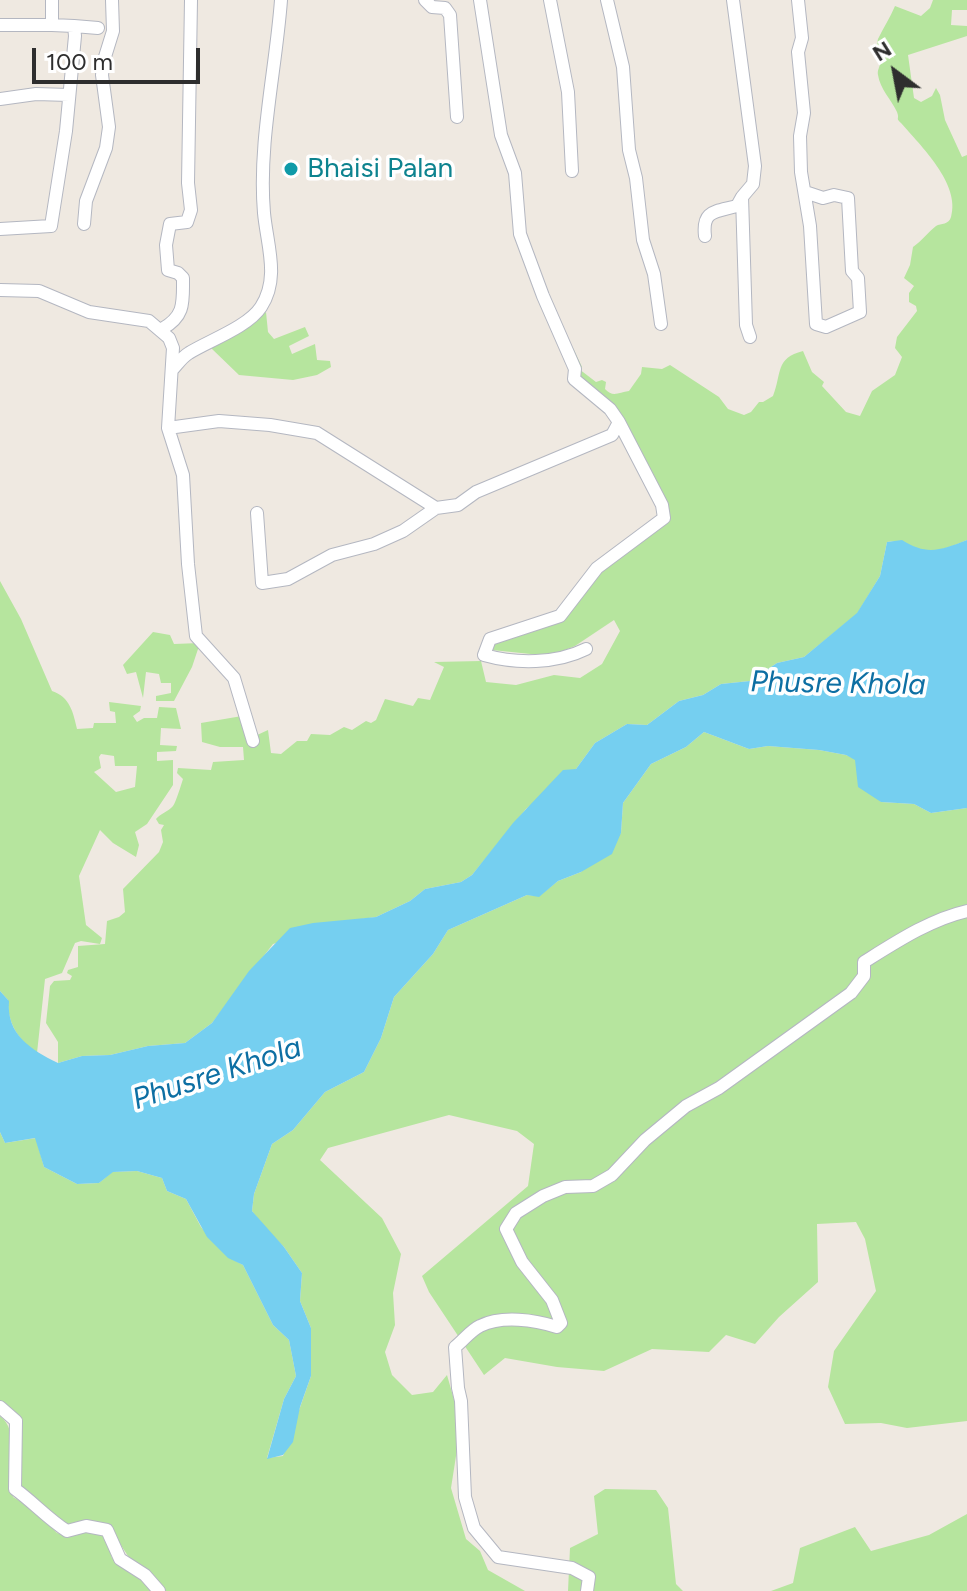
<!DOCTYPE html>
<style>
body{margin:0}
#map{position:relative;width:967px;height:1591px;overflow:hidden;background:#efe9e1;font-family:Figtree,sans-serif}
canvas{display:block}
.north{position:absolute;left:855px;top:32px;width:80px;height:80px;-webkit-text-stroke:6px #fff;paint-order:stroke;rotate:328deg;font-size:22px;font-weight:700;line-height:32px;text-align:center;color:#2e2e2e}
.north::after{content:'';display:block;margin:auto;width:28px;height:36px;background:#2e2e2e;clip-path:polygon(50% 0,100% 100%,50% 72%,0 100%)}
.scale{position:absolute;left:32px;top:48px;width:168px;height:36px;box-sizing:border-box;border:4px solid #2e2e2e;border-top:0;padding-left:10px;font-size:24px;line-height:28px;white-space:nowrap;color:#2e2e2e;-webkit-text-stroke:6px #fff;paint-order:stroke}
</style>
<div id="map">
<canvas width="967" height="1591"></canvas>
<div class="north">N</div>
<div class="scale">100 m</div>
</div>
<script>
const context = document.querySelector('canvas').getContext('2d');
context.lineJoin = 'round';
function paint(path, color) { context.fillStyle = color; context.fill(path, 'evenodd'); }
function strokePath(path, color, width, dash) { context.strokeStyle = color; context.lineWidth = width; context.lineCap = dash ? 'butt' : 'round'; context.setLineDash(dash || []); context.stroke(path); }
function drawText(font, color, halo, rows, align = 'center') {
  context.font = font + ' Figtree,sans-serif'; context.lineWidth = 7; context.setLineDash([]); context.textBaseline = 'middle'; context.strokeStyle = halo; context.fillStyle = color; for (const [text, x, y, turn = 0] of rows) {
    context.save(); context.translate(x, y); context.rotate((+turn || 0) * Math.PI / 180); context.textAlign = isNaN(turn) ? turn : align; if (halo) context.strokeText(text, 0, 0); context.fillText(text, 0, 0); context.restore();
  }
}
paint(new Path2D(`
 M933,0h34v10h-15l-1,15 16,1v10l-59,19 6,43 7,4 11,-6 4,-8 4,7 5,25 17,37 5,-2v385c-17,7 -31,14 -50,9 -14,-4 -13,-9 -30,-7l-7,34 -23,38 -53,43 -27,6 -27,18 -29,3 -18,11 -24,6 -32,24 -20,-1 -32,19 -19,26 -50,40 -54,66 -11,7 -36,7 -15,12 -34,16 -22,3 -81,24 -61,79 -27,20 -37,3 -38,9 -28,1 -24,7v-21l-12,-19 4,-37 4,-5 16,-1 2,-4 -5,-3 1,-3 10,-3v-21l27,-2 2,-23 12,-4 6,-5 -2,-23 36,-37 4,-10 -2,-12 3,-5 -5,-1 -3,-5c4,-5 13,-8 17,-13 3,-4 8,-21 10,-27l-6,-6 1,-5 33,2 2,-8 31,-2 -1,-13h-23l-18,-5 -1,-19 41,-7 13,20 13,-6 3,23 10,1 16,-13h10l4,-7 19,1 14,-8 8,3 14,-9 5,2 5,-3 9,-21 28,7 5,-8 12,2 14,-33 -10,-5 47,-1 5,21 30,3 38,-10 26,3 22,-14 18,-33 -6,-11 -39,26 -25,10 -58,-6 6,-11 63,-21 43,-53 48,-36 17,-7 -22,-57 -66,-88 -4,-8 -4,-21 9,19 -3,2 17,13 6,-2 4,2 -1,7c8,9 14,3 24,2l12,-17 1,-7 20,2 8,-4 49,32 9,12 16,6 7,-3 8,-10h4l10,-6c9,-23 2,-38 30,-45l9,21 12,10 -2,4 24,26 14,4 12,-25 23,-16 7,-18 -7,-9 2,-11 20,-26 -1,-5 -7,-4v-9l5,-7 -10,-8 6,-13 3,-18c9,-6 15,-15 23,-21 5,-3 13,-1 15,-9 10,-33 -31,-72 -50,-94 -6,-6 -1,-3 -4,-11 -6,-13 -17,-23 -19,-37 -1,-5 2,-8 2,-12 1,-8 -5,-16 -2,-24 5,-11 12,-21 17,-33l26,10 9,-8z
 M266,312l2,20 6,7 31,-12 4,9 -20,10 3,8 23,-10 2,16 13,1 1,6 -14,8 -24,5 -54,-5 -28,-27 9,-9z
 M0,581l21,38 31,72c18,6 21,21 25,38l16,-1 1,-5h22l-1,-11 -5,-1 -1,-9 32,4 -1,5 -7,5 4,6 7,-4h13l2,-11 17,1 5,21 -20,-1 -1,17 17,1 -1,5 -19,1v9l16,-1v25l-26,39 -12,8 4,13 -3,12 -23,-14 -13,-13 -21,46 7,49 16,13 -2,6 -19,-3 -6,2 -13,30 -17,6 -8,74c-18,-12 -30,-30 -29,-53l-8,-9zM101,754l13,2 1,10h22l-2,21 -19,5 -22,-20 7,-4 -2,-11z
 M153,632l17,3 4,9 26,-1 -8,24 -18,34h-18v-5l15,-3v-10h-10l-2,-9 -13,-2 -3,26 -7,-26 -9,2 -4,-9z
 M704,732l45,17 19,-3 51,4 27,5 9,4 26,43 33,2 17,9 36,-5v613l-60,7 -26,-5 -36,1 -17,-37 6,-36 42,-60 -11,-52 -9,-17 -39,2 1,58 -39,35 -24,27 -29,-9 -17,17 -57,-3 -48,22 -47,-4 -52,-9 -21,17 -55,-83 -7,-16 106,-90 6,-42 -17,-13 -68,-16 -121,33 -8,12 62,58 19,36 -8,39 2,32 -10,27 7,23 20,20 21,-3 14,-17 14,49 -10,64 15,51 14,12 8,19 37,21h-362l-4,-9 -31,-26 -21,-32 -38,4 -49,-42 -2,-67 -18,-13v-274l5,11 31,-5 8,29 33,17 22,-1 13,-11 25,-1 25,7 5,13 19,8 15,28 27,30 15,8 30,60 16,15 7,36 -12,23 -17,59 16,-2 28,-80v-48l-11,-27 2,-28 -18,-26 -18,-17 -14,-19 2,-17 18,-50 21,-14 32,-38 39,-20 17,-34 13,-41 39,-43 15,-24 79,-35 12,1 19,-15 23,-9 40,-39 2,-30 28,-39 35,-17z
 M0,1416c20,14 9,57 13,81l22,13 22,23 13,3 18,-5 17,5 7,22 27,18 15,15h-154z
 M605,1489l51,1 12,18 8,76 7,7h-115l2,-43 28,-14 -4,-38z
 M967,1514v77h-196l22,-8 7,-35 55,-21 16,24 58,-16z`), '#b6e59e');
paint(new Path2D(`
 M902,540c25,16 39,10 65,0v268l-36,5 -17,-9 -33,-2 -23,-15 -3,-27 -9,-5 -27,-5 -51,-4 -19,3 -45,-17 -18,15 -35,17 -28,39 -2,30 -9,21 -31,18 -23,9 -19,16 -12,-2 -79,35 -15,24 -39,43 -13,41 -17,34 -39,20 -32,38 -21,14 -18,50 -2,17 32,36 18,26 -2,28 11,27v48l-11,31 -7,35 -10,13 -16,4 17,-60 12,-23 -7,-36 -16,-15 -30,-60 -15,-7 -21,-21 -21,-38 -19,-8 -5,-13 -25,-7 -24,1 -14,11 -22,1 -33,-17 -9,-29 -30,5 -5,-11v-141l9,10c-3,33 22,49 49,62l24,-7 28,-1 38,-9 37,-3 27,-20 37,-52 41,-43 23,-5 63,-6 34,-16 15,-12 36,-7 11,-7 41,-52 50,-53 13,-1 19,-26 32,-19 20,1 32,-24 24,-6 18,-11 29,-3 27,-18 27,-6 53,-44 23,-37 7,-34z`), '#75cff0');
const street = new Path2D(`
 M425,0l7,7 13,1 5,7 7,102
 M550,0l18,92 4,79
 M607,0l16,67 6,83 7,28 7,62 11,34 7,50
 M733,0l22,166 -2,18 -11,13 4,128 4,12
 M798,0l4,38 -4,14 6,61 -4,23 1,36 9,54 6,98 10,3 34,-15 -2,-34 -6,-7 -4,-73 -14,-3 -11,3 -18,-6
 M0,25h52
 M74,26l24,2
 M0,99l36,-5 33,1
 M84,224l2,-23 20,-53 3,-21 -7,-52 2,-15 9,-29 -1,-31
 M0,229l51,-3 15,-95 9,-95 -1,-10 -22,-1v-25
 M705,236c-3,-26 10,-24 32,-30l5,-9
 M0,290l39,1 50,21 60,9 20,17 4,10 -5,80 15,47 5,89 8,72 38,42 19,63
 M162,329c23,-13 21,-26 21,-51l-5,-5 -10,-3 -2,-25 4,-21 17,-2 4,-12 -3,-27 3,-183
 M172,370c5,-5 10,-13 17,-17 19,-12 59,-26 72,-46 19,-29 6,-62 3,-94 -6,-70 12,-144 17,-213
 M168,428l51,-7 51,4 47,8 119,75 22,-3 18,-13 136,-57 7,-13 -9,-13 -36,-30 1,-10 -32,-73 -23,-62 -5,-61 -14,-38 -21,-135
 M257,513l5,70 26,-4 44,-24 42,-11 29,-13 33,-23
 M586,649c-30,15 -70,15 -102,6l6,-16 70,-23 37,-48 67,-50 -2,-13 -43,-83
 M0,1407l16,14 -1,68c18,13 33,30 52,42l19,-5 21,4 13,29 25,16 14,16
 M587,1591l2,-14 -17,-9 -74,-11 -24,-29 -9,-31 -4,-96 -3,-13 -3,-41c8,-6 16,-17 25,-21 22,-11 55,-6 77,1l4,-4 -9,-23 -30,-38 -16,-33 10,-16 27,-17 22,-9 28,-1 19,-11 33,-35 41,-34 33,-18 132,-95 13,-17v-14c32,-20 67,-43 103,-51`);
strokePath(street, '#b4b7c1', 14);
strokePath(street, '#fff', 12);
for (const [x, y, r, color] of [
 [291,169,8,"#0f9aa8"]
]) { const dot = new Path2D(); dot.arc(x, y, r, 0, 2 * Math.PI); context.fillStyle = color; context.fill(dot); strokePath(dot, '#fff', 3); }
drawText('28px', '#0d838f', '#fff', [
 ["Bhaisi Palan",307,169]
], 'left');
drawText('italic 30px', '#0d6fa3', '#fff', [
 ["Phusre Khola",838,684,1],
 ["Phusre Khola",217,1074,-18]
]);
</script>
